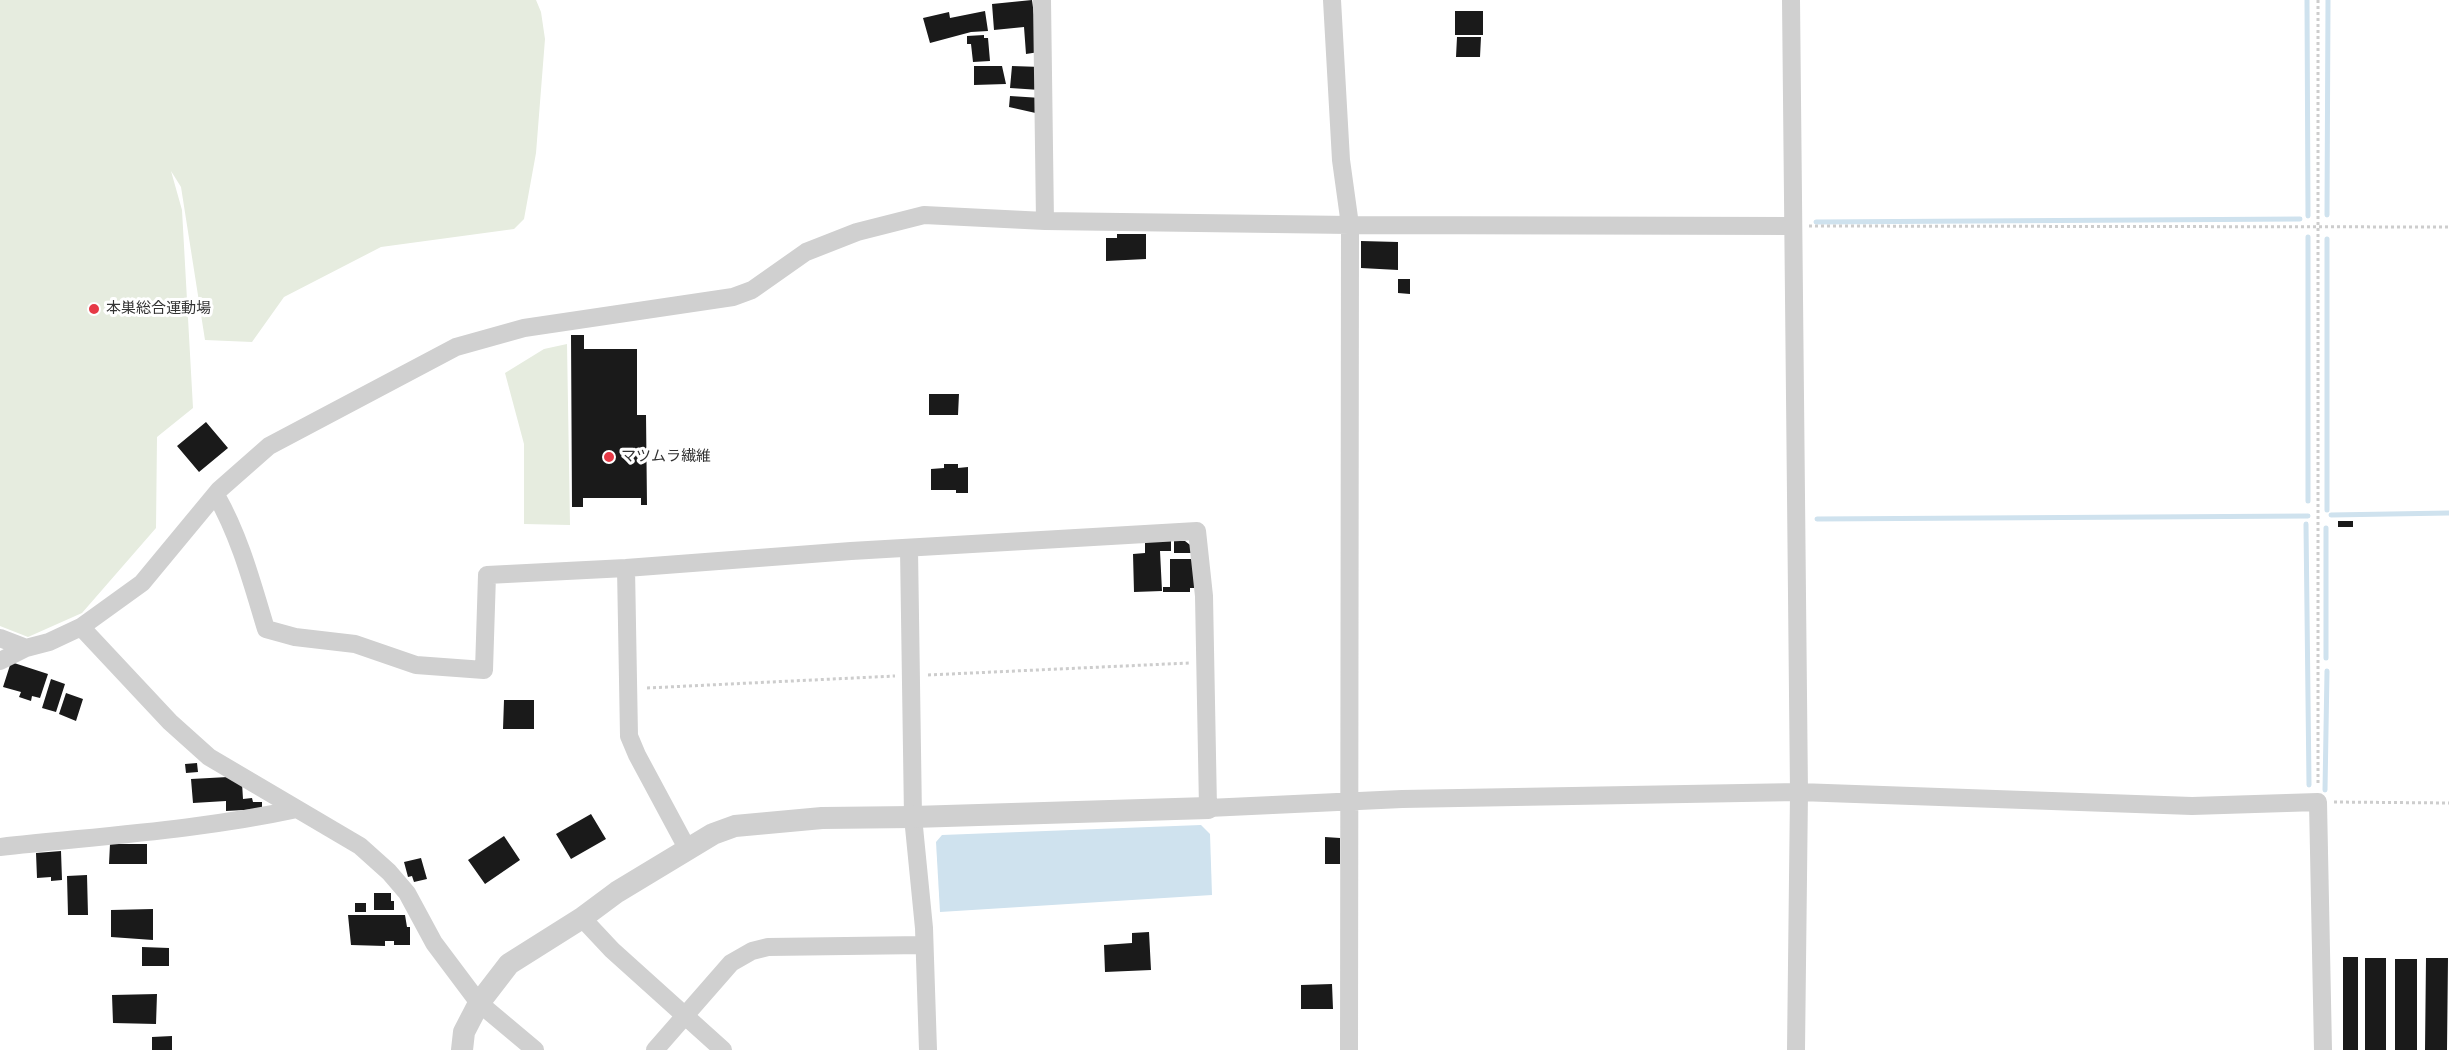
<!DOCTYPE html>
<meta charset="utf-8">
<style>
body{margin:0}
canvas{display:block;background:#fff}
</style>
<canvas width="2449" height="1050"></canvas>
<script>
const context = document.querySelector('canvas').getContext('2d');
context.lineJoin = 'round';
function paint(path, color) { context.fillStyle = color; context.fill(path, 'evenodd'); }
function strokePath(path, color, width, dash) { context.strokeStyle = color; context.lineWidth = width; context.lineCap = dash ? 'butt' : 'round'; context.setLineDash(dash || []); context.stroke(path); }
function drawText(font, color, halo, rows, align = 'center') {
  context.font = font + ' "DM Sans","Noto Sans JP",sans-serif'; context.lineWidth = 6; context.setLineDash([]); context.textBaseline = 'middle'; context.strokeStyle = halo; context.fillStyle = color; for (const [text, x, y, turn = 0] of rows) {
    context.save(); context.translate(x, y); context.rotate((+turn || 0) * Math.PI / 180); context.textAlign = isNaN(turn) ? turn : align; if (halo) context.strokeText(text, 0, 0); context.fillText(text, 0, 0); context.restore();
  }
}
paint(new Path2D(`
 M0,0h536l5,12 4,27 -9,114 -12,66 -10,10 -133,18 -97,50 -32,45 -47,-2 -24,-153 -10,-16 11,39 11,198 -36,29 -1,91 -74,85 -54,24 -28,-11z
 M567,344l3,181 -46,-1v-80l-19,-71 39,-24z`), '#e6ecdf');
paint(new Path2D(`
 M1201,825l9,9 2,61 -272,17 -4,-70 6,-7z`), '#cfe2ee');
strokePath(new Path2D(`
 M2307,0l1,216
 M2327,215l1,-215
 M1816,222l484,-3
 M2308,237v264
 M2327,510v-271
 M2331,515l118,-2
 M1817,519l491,-3
 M2306,524l3,261
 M2326,528v130
 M2325,790l2,-119`), '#cfe2ee', 5);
paint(new Path2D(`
 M1032,0l7,52 -13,2 -2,-27 -30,3 -2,-26z
 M985,11l3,20 -17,1 -41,11 -7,-25 26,-6 1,6z
 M1455,11h28v24h-28z
 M984,35v3h4l2,23 -17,1 -2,-18h-4v-8z
 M1457,37h24l-1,20h-24z
 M974,66h28l4,18 -32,1z
 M1012,66l29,1 -1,23 -30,-2z
 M1010,96l31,2 -1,16 -31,-7z
 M1117,234h29v25l-40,2v-23h11z
 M1361,241l37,1v28l-37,-2z
 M1398,279h12v15l-12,-1z
 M571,335h13v14h53v66h9l1,90h-6v-7h-58v9h-11z
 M929,394h30l-1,21h-29z
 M206,422l22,26 -29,24 -22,-26z
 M944,464h14v4l10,-1v26h-12v-3h-25v-21l13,-1z
 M2338,521h15v6h-15z
 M1171,540v11h-11l2,40 -28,1 -1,-38 12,-1v-12z
 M1174,541h11l9,7v5h-20z
 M1170,559h24v29h-4v4h-27v-5h7z
 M11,662l37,12 -8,24 -8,-2 -1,5 -12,-4 2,-5 -18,-5z
 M51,679l14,5 -9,28 -14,-4z
 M66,693l17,6 -7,22 -17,-7z
 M504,700h30v29h-31z
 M197,763l1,9 -12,1 -1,-9z
 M228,777l14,6 1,16 9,-1 1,4h9v7l-36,2v-10l-33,2 -2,-24z
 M591,814l15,25 -35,20 -15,-25z
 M504,836l16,24 -35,24 -17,-24z
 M1325,837l15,1v26h-15z
 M110,844h37v20h-38z
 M61,851l1,29 -11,1v-4l-14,1 -1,-25z
 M421,858l6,21 -13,3 -2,-6 -4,1 -4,-15z
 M87,875l1,40h-20l-1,-39z
 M374,893h17v8h3v9h-20z
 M355,903h11v9h-11z
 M153,909v31l-42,-3v-27z
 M348,915h57l2,12h3v18h-16v-4h-9v5l-34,-1z
 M1149,932l2,38 -46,2 -1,-27 28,-2v-10z
 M142,947l27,1v18h-27z
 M2343,957h15v93h-15z
 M2365,958h21v92h-21z
 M2426,958h22l-1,92h-22z
 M2395,959h22v91h-22z
 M1332,984l1,25h-32v-24z
 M157,994l-1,30 -43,-1 -1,-28z
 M172,1036v14h-20v-13z`), '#1a1a1a');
strokePath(new Path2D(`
 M2318,0v786
 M1809,226l640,1
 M928,675l261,-12
 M647,688l248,-12
 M2334,802l115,1`), '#cdcdcd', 3, [3, 3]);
strokePath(new Path2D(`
 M1042,0l3,221
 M1332,0l9,160 9,65 -1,825
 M1791,0l8,792 -3,258
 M216,495c24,42 36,88 50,134l29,8 60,7 61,21 68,5 3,-95 139,-7 225,-17 346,-20 7,65 4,212 194,-9 397,-7 393,14 126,-4 5,248
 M909,549l4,268 11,111 4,122
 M626,568l3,168 8,19 51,95
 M81,627l89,95 39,35 151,89 29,26 18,21 27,50 45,60 56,47
 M0,638l26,10
 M0,661l26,-13 23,-6 32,-15 61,-44 77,-93 50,-44 187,-99 68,-19 209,-31 19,-7 54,-38 51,-20 67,-17 121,6 305,4 442,1
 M0,847c99,-11 200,-17 297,-38
 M582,918l30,32 111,100
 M655,1050l76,-87 21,-12 16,-4 156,-2`), '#d0d0d0', 18);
strokePath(new Path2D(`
 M462,1050l2,-18 15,-29 30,-39 73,-46 35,-26 96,-58 22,-8 87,-8 91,-1 295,-9`), '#d0d0d0', 22);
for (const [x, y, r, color] of [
 [94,309,6,"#e63946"],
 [609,457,6,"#e63946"]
]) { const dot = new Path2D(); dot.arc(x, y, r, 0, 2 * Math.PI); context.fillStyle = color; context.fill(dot); strokePath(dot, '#fff', 2); }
drawText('15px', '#333', '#fff', [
 ["本巣総合運動場",106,309],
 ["マツムラ繊維",621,457]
], 'left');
</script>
